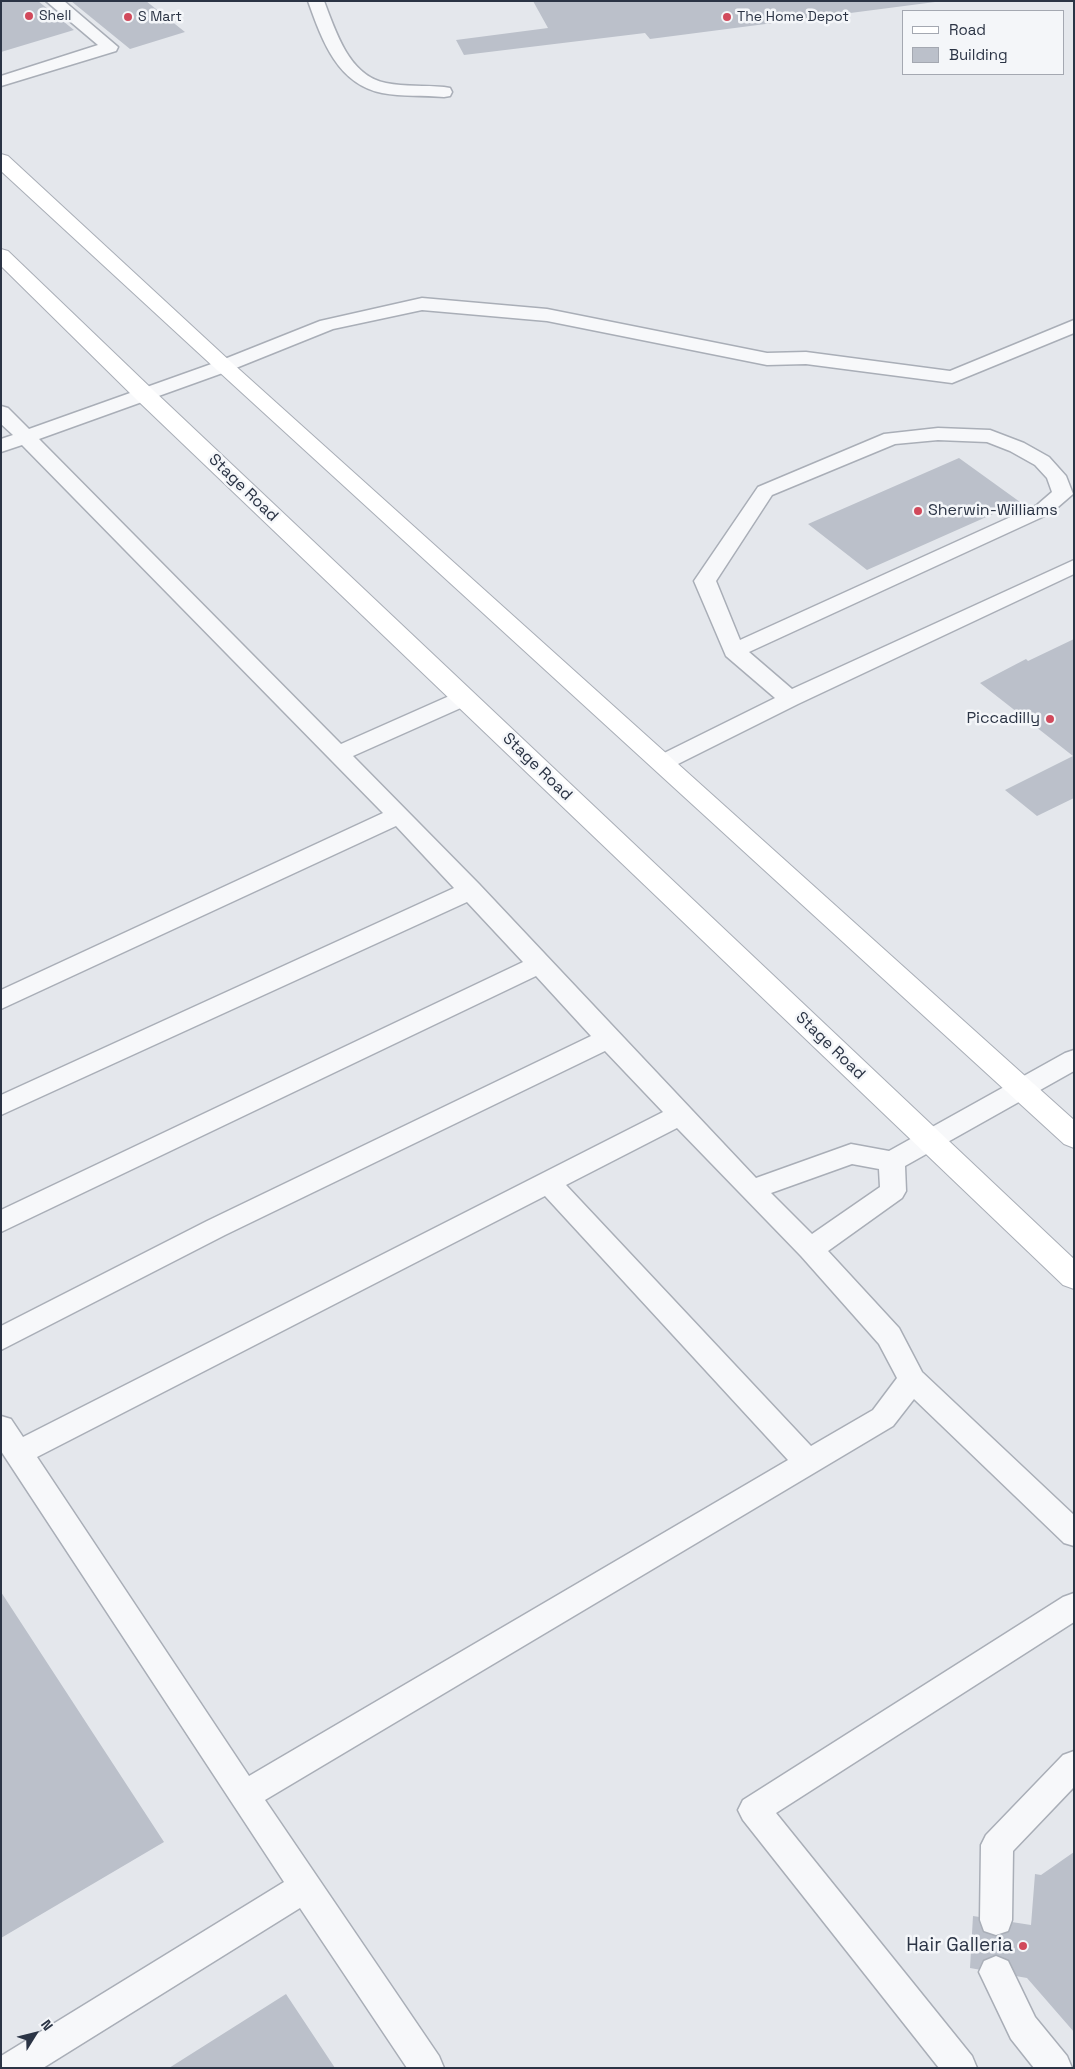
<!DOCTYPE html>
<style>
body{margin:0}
#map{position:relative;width:1075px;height:2069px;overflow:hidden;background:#e4e7ec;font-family:"Space Grotesk",sans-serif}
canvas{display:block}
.frame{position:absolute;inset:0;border:2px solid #2b3445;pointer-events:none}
.legend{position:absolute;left:902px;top:10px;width:162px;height:65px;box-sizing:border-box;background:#f4f6f9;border:1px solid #a4a8b1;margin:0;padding:6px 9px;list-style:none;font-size:15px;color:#2b3445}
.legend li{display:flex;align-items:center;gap:10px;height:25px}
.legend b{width:25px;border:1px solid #a4a8b1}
.north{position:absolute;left:10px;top:2009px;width:50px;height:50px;-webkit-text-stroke:4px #f4f6f9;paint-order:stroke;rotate:54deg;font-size:14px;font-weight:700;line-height:20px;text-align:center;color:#2b3445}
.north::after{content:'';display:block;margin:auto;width:18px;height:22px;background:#2b3445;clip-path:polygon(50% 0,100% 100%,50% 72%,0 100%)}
</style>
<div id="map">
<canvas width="1075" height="2069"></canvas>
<div class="frame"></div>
<ul class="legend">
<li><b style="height:6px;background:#fff"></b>Road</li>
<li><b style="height:14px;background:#bbc0ca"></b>Building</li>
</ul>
<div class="north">N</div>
</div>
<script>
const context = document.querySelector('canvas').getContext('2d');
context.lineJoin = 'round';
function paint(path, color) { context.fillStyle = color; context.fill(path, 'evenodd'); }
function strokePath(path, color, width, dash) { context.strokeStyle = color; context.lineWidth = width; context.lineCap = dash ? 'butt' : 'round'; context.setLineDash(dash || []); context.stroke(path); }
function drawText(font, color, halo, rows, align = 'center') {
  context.font = font + ' "Space Grotesk",sans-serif'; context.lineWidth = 5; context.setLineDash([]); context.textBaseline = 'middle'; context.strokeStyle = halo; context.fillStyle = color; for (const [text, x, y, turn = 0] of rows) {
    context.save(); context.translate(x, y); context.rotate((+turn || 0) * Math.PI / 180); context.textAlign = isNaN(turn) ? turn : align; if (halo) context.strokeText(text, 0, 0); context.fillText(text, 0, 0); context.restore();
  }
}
paint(new Path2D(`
 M1,1h37l36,29 -73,22z
 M71,1h75l39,31 -55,17z
 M533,1h401l1,1 -285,37 -5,-6 -181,22 -8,-15 92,-12z
 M959,458l61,44 -153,68 -59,-46z
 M1074,639v159l-37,18 -32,-26 68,-34 -93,-73 46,-24 2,2z
 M1,1592l163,250 -163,96z
 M1074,1852v180l-47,-54 -57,-10 3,-52 58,9 4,-51 6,1z
 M286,1994l49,74h-166z`), '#bbc0ca');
const service = new Path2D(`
 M46,1h18l54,46 -2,4 -115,35v-10l97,-31z
 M308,1h16c12,31 25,75 62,82 19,4 39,2 58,4l6,1 2,4 -2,4 -6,1c-20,-2 -42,0 -62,-4 -45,-9 -60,-53 -74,-92z
 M422,298l125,11 220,44 39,-1 144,19 124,-51v13l-122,50 -146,-19 -39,1 -220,-44 -125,-11 -89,19 -102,41 -192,69 302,305 115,-51 8,-2 8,2 3,5 -3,5 -119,53 126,128 277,294 95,-34 38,7 176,-98 9,-3v21l-169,95 1,25 -4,7 -74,53 71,77 23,44 152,143v31l-10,-3 -150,-144 -21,27 -628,374 174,256 5,12h-37l-107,-160 -257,160h-42v-12l283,-174 -283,-431v-35l10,3 12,18 640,-325 -58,-61 -380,184 -224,115v-24l206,-105 384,-185 -55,-60 -535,256v-22l522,-248 -56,-60 -466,213v-20l453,-207 -58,-62 -395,183v-19l382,-177 -361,-368 -21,7v-13l12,-4 -12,-11v-18l7,2 21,21 188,-67 103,-41zM677,1128l124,128 78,88 18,34 -24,32 -62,36 -245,-261zM852,1164l27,5 1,18 -68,47 -41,-41zM545,1196l243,264 -539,316 -212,-319z
 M938,428l52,2 34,13 25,14 17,19 7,18 -22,19 -302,139 43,37 282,-129v14l-276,130 -128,64 -8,2 -8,-2 -3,-5 3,-5 121,-60 -49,-42 -32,-75 64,-94 126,-53zM938,440l49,2 23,9 25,14 12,13 5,14 -15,13 -297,135 -24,-59 56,-86 123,-51z
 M1074,1593v29l-298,191 196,243 5,12h-38l-196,-248 -5,-10 5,-10 320,-203z
 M1074,1751v36l-61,64 -1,69 -4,11 -12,4 -12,-4 -4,-11 1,-75 5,-10 77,-80z
 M996,1956l12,5 27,56 32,39 5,12h-38l-23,-29 -32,-67 5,-11z`);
const secondary = new Path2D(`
 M1,154l7,2 223,206 843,758v28l-10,-4 -847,-774 -216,-199z
 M1,249l7,2 145,139 921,869v30l-11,-4 -926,-885 -136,-134z`);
strokePath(service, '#a9aeb7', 3);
strokePath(secondary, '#a9aeb7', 2);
paint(service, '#f7f8fa');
paint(secondary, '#fff');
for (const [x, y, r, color] of [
 [29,16,5,"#d1495b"],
 [128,17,5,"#d1495b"],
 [727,17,5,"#d1495b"],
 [918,511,5,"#d1495b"],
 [1050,719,5,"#d1495b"],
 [1023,1946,5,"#d1495b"]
]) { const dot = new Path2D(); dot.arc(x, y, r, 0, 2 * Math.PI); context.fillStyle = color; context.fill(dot); strokePath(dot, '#f4f6f9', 2); }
drawText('14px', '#2b3445', '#f4f6f9', [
 ["Shell",39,16],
 ["S Mart",138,17],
 ["The Home Depot",737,17]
], 'left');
drawText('16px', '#2b3445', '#f4f6f9', [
 ["Stage Road",243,488,44],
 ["Stage Road",537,767,44],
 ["Stage Road",830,1046,44]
]);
drawText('16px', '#2b3445', '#f4f6f9', [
 ["Sherwin-Williams",928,511],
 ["Piccadilly",1040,719,"right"]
], 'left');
drawText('19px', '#2b3445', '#f4f6f9', [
 ["Hair Galleria",1013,1946]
], 'right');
</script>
